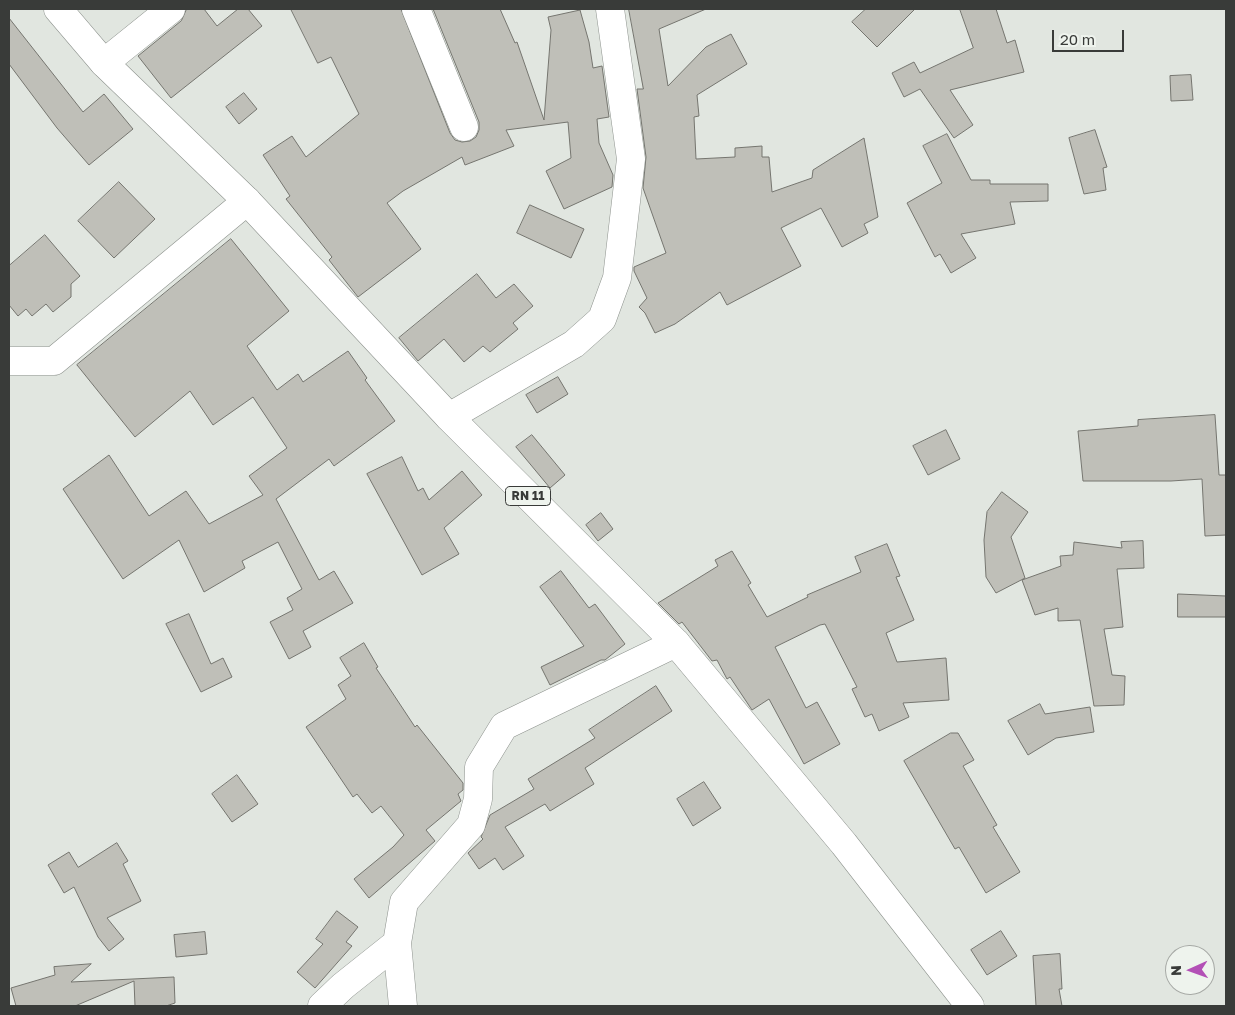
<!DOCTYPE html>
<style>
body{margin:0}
#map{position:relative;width:1235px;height:1015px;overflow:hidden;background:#e1e6e0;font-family:"Golos Text",sans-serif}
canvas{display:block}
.frame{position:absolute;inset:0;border:10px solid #393b39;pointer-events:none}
.north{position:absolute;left:1165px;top:945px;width:50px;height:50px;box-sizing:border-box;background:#eef3ed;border:1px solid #a6a9a5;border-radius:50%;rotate:268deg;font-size:14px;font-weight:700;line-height:20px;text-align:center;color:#393b39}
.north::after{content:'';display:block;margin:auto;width:18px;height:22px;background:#b350b6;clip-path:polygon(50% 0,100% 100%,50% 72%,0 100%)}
.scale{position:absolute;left:1052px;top:30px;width:72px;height:22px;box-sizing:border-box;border:2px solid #393b39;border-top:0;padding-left:6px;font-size:15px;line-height:18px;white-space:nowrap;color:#393b39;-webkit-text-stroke:4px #eef3ed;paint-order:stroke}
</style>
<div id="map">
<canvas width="1235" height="1015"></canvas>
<div class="frame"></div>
<div class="north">N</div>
<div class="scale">20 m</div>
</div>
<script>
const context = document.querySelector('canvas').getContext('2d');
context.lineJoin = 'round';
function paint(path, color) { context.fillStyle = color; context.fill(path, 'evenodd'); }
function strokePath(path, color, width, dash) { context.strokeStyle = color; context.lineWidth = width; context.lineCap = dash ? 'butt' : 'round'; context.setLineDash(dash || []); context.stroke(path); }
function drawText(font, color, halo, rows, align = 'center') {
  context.font = font + ' "Golos Text",sans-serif'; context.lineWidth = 4; context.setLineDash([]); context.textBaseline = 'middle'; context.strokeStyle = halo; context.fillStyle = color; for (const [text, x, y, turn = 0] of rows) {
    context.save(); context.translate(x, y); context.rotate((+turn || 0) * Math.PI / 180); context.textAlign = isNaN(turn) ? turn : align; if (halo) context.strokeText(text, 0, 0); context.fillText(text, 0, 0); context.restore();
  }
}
const building = new Path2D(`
 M187,9h17l13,17 21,-17h10l14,17 -91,72 -33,-42 43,-35z
 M291,9h110l49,124 5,7 7,2 8,-1 6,-4 3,-7v-8l-46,-113h67l15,34 2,-1 27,78 7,-90 -3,-13 32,-7 9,32 4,26 9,-2 7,51 -12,2 2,24 14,32 -1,12 -48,22 -18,-38 25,-13 -3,-36 -62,8 8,16 -49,19 -3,-8 -59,34 -16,12 34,46 -63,48 -29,-37 3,-3 -46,-58 4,-3 -27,-41 29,-19 14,21 53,-43 -28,-57 -13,6z
 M629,9h77l-47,20 9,57 38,-39 25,-13 16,30 -50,31 2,21 -5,1 2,42 39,-2v-9l27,-2v11h7l3,35 40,-14 1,-8 51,-32 14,79 -14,7 4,9 -26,14 -21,-39 -40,20 20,38 -74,39 -7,-13 -45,32 -20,9 -10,-20 -6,-6 8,-9 -13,-27v-4l32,-14 -23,-65 3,-31 -9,-68h6z
 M866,9h49l-38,38 -25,-25z
 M960,9h36l11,34 8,-3 9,32 -74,18 23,35 -19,13 -34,-49 -16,8 -12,-24 22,-11 6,11 53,-25z
 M9,18l74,94 21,-18 29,35 -44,36 -32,-37 -48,-64z
 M1191,75l2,25 -22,1 -1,-25z
 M244,93l13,16 -18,15 -13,-17z
 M1095,130l12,37 -4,1 3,22 -22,4 -15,-56z
 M947,134l24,46h19v4h58v17l-38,1 5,22 -54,10 15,24 -25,15 -11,-19 -5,3 -28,-54 35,-20 -19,-37z
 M119,182l36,37 -41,39 -36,-37z
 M530,205l54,24 -13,29 -54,-25z
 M45,235l35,41 -9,8v13l-18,15 -7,-8 -14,12 -6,-7 -8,7 -9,-11v-39z
 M231,239l58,72 -42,35 30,44 21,-16 5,8 45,-31 19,27 -2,2 30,41 -61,45 -5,-7 -53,40 43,81 15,-9 19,32 -50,28 8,16 -22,12 -19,-37 23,-12 -6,-12 15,-9 -24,-47 -36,19 3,7 -41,24 -25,-52 -56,39 -60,-90 46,-34 40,61 37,-25 23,33 54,-29 -14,-19 38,-28 -34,-51 -40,28 -23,-34 -55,46 -58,-72z
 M477,274l19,24 18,-14 19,22 -20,17 5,6 -28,23 -7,-6 -19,16 -20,-23 -26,22 -19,-23z
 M558,377l10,17 -31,19 -11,-18z
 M1215,415l4,60h7v60l-21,1 -3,-57 -31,2h-88l-5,-50 60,-5v-6z
 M946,430l14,29 -32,16 -15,-29z
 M532,435l33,40 -15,13 -34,-41z
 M402,457l16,34 5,-3 6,12 33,-29 20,24 -38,33 15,26 -37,21 -55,-101z
 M1002,492l26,20 -17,25 14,41 -29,15 -10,-16 -2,-37 3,-28z
 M601,513l12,16 -15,12 -12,-16z
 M1143,541l1,27 -27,1 6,58 -19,2 8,46 13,1 -1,29 -30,1 -14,-86 -22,1v-13l-23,7 -13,-35 39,-14 -1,-10 13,-1 1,-13 48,6 -1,-6z
 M887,544l13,32 -4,1 18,43 -28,13 11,29 49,-4 3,42 -46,3 6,14 -30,14 -7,-17 -7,3 -13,-28 5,-2 -32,-63 -5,1 -45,22 31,61 11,-6 23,42 -36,20 -35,-65 -17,11 -22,-33 -3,2 -10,-19 -5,1 -30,-39 -3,2 -21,-21 60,-37 -3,-6 17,-9 19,32 -3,2 19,32 41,-20 -1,-2 54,-23 -6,-15z
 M561,571l28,37 6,-4 30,40 -20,16h-4l-51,25 -9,-18 43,-21 -44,-59z
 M1178,594l48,2v21h-48z
 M189,614l22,50 12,-6 9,19 -31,15 -35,-68z
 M364,643l14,24 -2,1 39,59 2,-2 46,58v7l-5,4 3,7 -35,29 9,11 -66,57 -15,-19 39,-32 11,-12 -23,-29 -9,7 -15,-19 -4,3 -47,-70 40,-28 -8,-14 13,-9 -11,-18z
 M656,686l16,25 -87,57 9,16 -44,27 -5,-7 -40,23 19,29 -21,14 -8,-12 -16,11 -11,-16 15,-14 -2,-2 9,-22 44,-26 -6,-10 67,-41 -6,-8z
 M1040,704l5,10 45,-7 4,25 -38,6 -28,17 -20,-34z
 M951,733h7l16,27 -11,6 34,59 -4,2 27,45 -34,21 -27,-46 -4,2 -51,-88z
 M237,775l21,29 -26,18 -20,-28z
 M704,782l17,26 -28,18 -16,-27z
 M117,843l11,18 -5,3 18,37 -34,17 17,21 -15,12 -11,-14 -24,-50 -10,6 -16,-28 21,-13 9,15z
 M337,911l21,16 -12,15 6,4 -37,42 -18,-16 26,-28 -7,-5z
 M1001,931l16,25 -30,19 -16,-25z
 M205,932l2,22 -31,3 -2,-22z
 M1060,954l2,35h-3l3,17h-26l-3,-50z
 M91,964l-20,18 103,-5 1,26 -9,3h-31l-1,-25 -59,25h-59l-5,-18 44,-13 -1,-8z`);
paint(building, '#bfbfb8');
strokePath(building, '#75756f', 1);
const minor = new Path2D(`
 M416,9l48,118
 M104,63l67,-54
 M9,361h45l193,-160
 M449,417l125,-73 28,-25 15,-41 14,-119 -21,-150
 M322,1006l21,-20 54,-43
 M403,1006l-6,-63 7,-41 67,-77 7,-26 1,-32 25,-41 172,-83`);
const major = new Path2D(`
 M58,9l46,54 143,138 202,216 227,226 168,201 126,162`);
strokePath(minor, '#8d928d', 29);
strokePath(major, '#8d928d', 29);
strokePath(minor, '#fff', 28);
strokePath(major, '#fff', 28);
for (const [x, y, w] of [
 [528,496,45]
]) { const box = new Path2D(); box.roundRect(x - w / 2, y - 9.5, w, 19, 4); context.fillStyle = '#eef3ed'; context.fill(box); strokePath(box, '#393b39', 1); }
drawText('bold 12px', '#393b39', null, [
 ["RN 11",528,496]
]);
</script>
